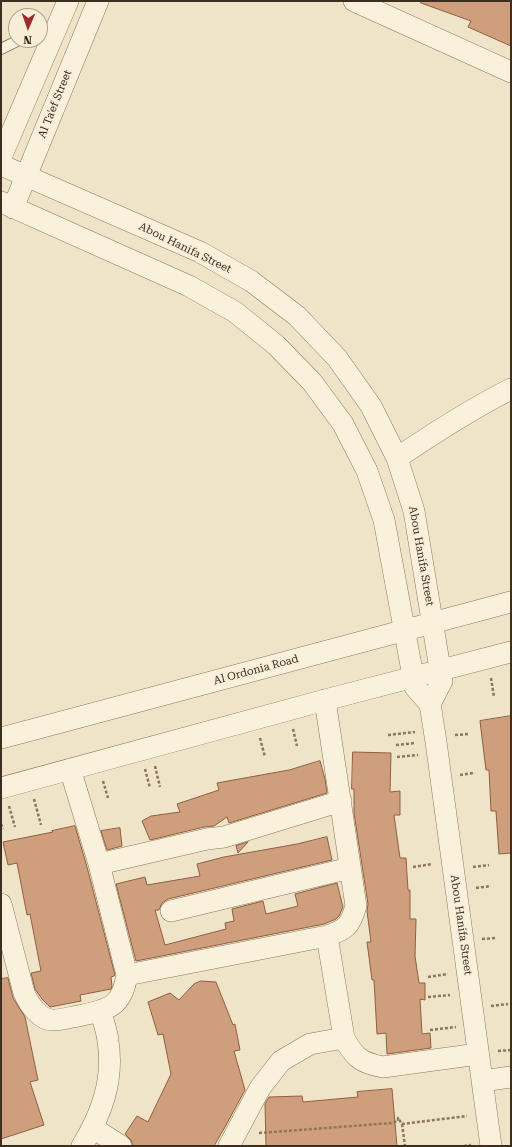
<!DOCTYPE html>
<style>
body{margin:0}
#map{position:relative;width:512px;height:1147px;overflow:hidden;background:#f0e4c8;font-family:"Roboto Serif",serif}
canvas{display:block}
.frame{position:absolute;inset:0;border:2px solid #3d2e20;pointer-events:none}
.north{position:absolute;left:8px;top:8px;width:40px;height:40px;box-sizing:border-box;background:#f7eed8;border:1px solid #ada18e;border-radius:50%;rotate:182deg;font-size:11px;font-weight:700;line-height:16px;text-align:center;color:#3d2e20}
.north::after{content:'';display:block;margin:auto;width:14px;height:18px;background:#9e2a2b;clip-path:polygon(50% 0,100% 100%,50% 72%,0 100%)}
</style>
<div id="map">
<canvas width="512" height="1147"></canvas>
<div class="frame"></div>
<div class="north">N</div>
</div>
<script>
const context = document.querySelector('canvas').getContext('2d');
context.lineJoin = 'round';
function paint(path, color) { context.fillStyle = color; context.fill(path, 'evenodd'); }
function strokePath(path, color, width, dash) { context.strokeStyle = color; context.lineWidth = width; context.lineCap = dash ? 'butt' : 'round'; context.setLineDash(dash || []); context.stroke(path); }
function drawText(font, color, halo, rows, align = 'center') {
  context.font = font + ' "Roboto Serif",serif'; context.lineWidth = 3.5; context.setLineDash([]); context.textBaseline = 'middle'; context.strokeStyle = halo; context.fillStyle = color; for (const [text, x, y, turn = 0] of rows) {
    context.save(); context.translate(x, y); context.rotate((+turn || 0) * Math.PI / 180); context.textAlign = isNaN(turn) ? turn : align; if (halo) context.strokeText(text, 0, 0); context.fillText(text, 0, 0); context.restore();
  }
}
const building = new Path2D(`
 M421,1h90v45l-43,-19 3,-6 -50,-18z
 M511,716v137l-12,1 -3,-43h-5l-2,-41h-3l-6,-49z
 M353,752l38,1 -1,39 10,-1v24h-6l6,43h6l2,32h2v29h6l-1,37 4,27h6v17l-5,-1 2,35 8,-1 1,15 -44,6 -1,-21 -9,1 -3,-54h-2l-5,-38h4l-4,-31 1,-7 -14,-91v-24h-2z
 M320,761l5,18 2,14 -98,30 -2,-6 -13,9 -10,1 -54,13 -8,-19 9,-5 29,-4 -3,-8 42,-14 -2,-7 72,-13z
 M75,826l12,41 28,108 -1,1 -3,1 1,9 -1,3 -31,6 1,6 -31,6 -8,-8 -7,-10 -4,-16 10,-2 -11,-57 -3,1 -10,-52 -9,2 -5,-23 50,-10 -1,-1z
 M120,828l2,18 -15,4 -6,-19z
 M327,837l5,23 -164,39 -6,4 -3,7h-4l10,35 61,-16 -1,-6 9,-2 -2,-12 31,-8 3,13 32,-8 -3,-12 42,-11 6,24 -4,9 -3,3 -12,5 -188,37 -20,-77 29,-7 2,8 53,-9 -3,-12 27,-7 73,-13z
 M248,842l-10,11 -2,-7z
 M8,978l5,20 12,19 13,63 -8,2 14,43 -43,14v-160z
 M201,981l15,1 17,43 2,-1 5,26 -6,1 11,39 -20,37 -11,19h-81l-2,-6 -6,-6 12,-18 11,6 23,-48 -8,-40 -5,1 -10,-33 22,-9 9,7 15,-16z
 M392,1089l5,57h-131l-1,-42 4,-7 33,-1 1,6 55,-5 -1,-5z`);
paint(building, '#cf9f7d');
strokePath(building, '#8d5f41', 1);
const service = new Path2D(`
 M1,49l18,-9`);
const minor = new Path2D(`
 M354,1l157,71
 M1,157l67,-156
 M1,165l199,87 51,29 46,35 40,42 34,48 26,52 17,53 28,170 -12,23
 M1,202l188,84 46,26 41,33 36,37 31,42 24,47 17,49 31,167 15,17 6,38 55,404
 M13,208l85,-207
 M397,458c37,-25 74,-49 114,-69
 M1,738l510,-136
 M1,788l324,-88 186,-48
 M99,864l108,-25 17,-2 117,-36
 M1,904l23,89c5,11 16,28 30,27 8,0 17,-3 24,-4 29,-6 44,-8 49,-41l-28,-111 -29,-95
 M171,911l179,-43
 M327,936l17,102c10,19 17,25 39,29l95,-13
 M127,975l200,-39c20,-7 23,-10 29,-30l-31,-206
 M482,1081l29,-4
 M93,1128l28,18
 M82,1146c20,-33 32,-66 26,-105 -1,-10 -5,-20 -7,-29
 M229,1146l31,-58 21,-27 29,-17 34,-6`);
strokePath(service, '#8d765c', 12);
strokePath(minor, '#8d765c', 22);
strokePath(new Path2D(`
 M491,678l3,19
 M293,729l4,17
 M388,735l27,-3
 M455,735l14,-1
 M260,738l5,19
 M396,745l19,-2
 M397,757l21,-2
 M155,766l5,21
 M145,769l5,19
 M460,775l13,-2
 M103,781l5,17
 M34,799l7,26
 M9,806l6,21
 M1,824l2,5
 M413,867l19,-3
 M473,867l16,-2
 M476,888l15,-2
 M482,939l14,-1
 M428,977l20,-3
 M428,997l22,-2
 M491,1006l17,-2
 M430,1030l26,-3
 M498,1051l13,-1
 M402,1124l65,-8
 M259,1133l133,-10 6,-2v-3l4,6 3,22
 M464,1146l7,-1`), '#8d765c', 2.5, [3, 2]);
strokePath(service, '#faf1dc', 10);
strokePath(minor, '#faf1dc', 21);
drawText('11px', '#3d2e20', '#f7eed8', [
 ["Al Ta'ef Street",55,104,-68],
 ["Abou Hanifa Street",185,248,26],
 ["Abou Hanifa Street",421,556,80],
 ["Al Ordonia Road",256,670,-15],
 ["Abou Hanifa Street",461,925,82]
]);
</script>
